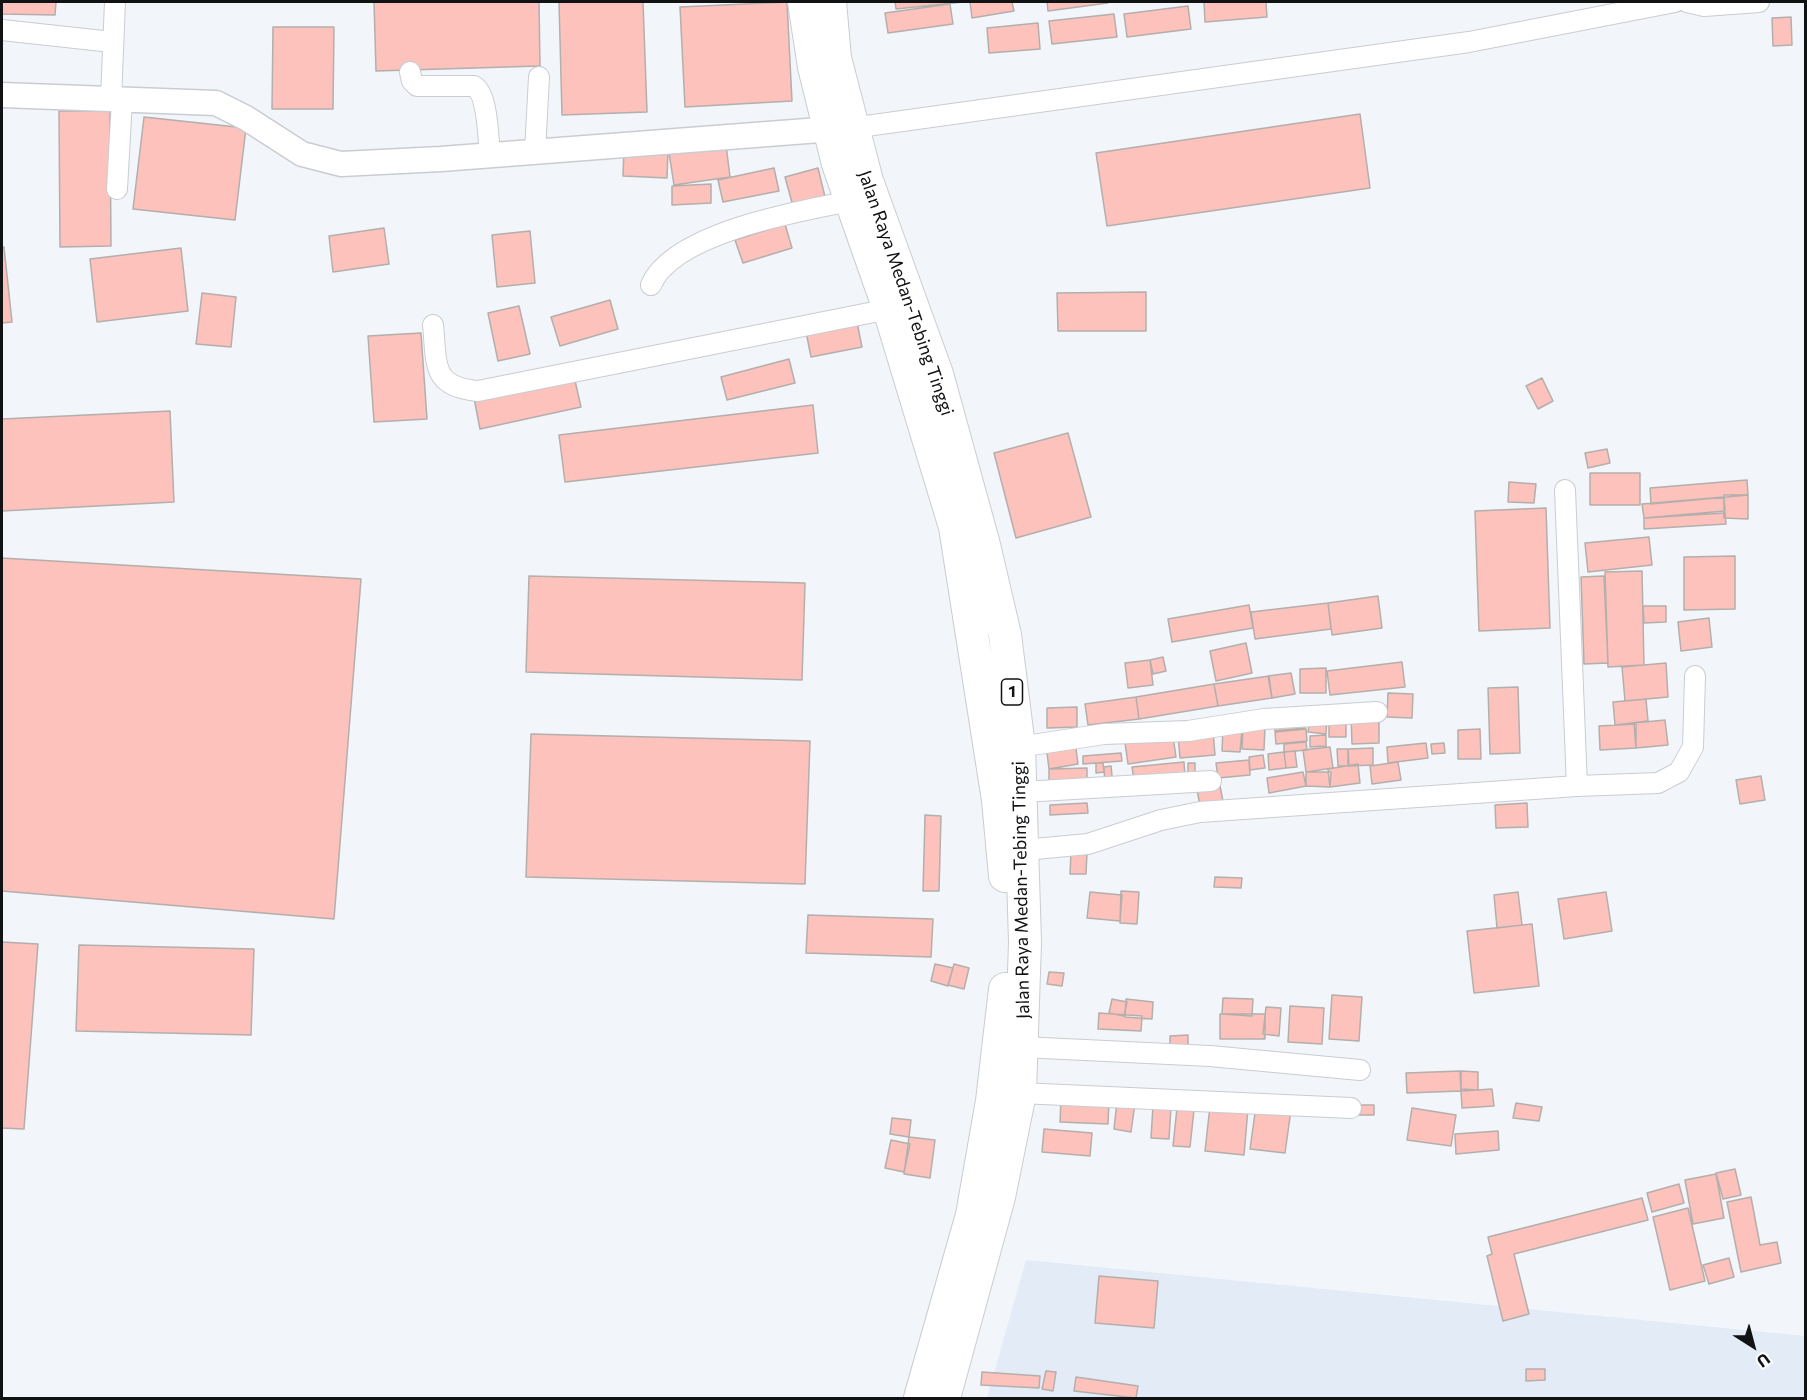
<!DOCTYPE html>
<style>
body{margin:0}
#map{position:relative;width:1807px;height:1400px;overflow:hidden;background:#f2f6fa;font-family:Commissioner,sans-serif}
canvas{display:block}
.frame{position:absolute;inset:0;border:3px solid #101213;pointer-events:none}
.north{position:absolute;left:1723px;top:1316px;width:60px;height:60px;-webkit-text-stroke:4px #fff;paint-order:stroke;rotate:144deg;font-size:16px;font-weight:700;line-height:24px;text-align:center;color:#101213}
.north::after{content:'';display:block;margin:auto;width:21px;height:27px;background:#101213;clip-path:polygon(50% 0,100% 100%,50% 72%,0 100%)}
</style>
<div id="map">
<canvas width="1807" height="1400"></canvas>
<div class="frame"></div>
<div class="north">U</div>
</div>
<script>
const context = document.querySelector('canvas').getContext('2d');
context.lineJoin = 'round';
function paint(path, color) { context.fillStyle = color; context.fill(path, 'evenodd'); }
function strokePath(path, color, width, dash) { context.strokeStyle = color; context.lineWidth = width; context.lineCap = dash ? 'butt' : 'round'; context.setLineDash(dash || []); context.stroke(path); }
function drawText(font, color, halo, rows, align = 'center') {
  context.font = font + ' Commissioner,sans-serif'; context.lineWidth = 5; context.setLineDash([]); context.textBaseline = 'middle'; context.strokeStyle = halo; context.fillStyle = color; for (const [text, x, y, turn = 0] of rows) {
    context.save(); context.translate(x, y); context.rotate((+turn || 0) * Math.PI / 180); context.textAlign = isNaN(turn) ? turn : align; if (halo) context.strokeText(text, 0, 0); context.fillText(text, 0, 0); context.restore();
  }
}
paint(new Path2D(`
 M1026,1260l779,76v62h-818z`), '#e2ebf6');
const building = new Path2D(`
 M2,2h54l-1,13 -53,-1z
 M374,2h165l1,64 -164,5z
 M559,2h84l4,110 -85,3z
 M787,2l5,99 -107,6 -5,-100z
 M895,2h68l-67,7z
 M970,2h42l2,9 -42,7z
 M1047,2h60l1,1 -60,8z
 M1204,2h62l1,15 -62,5z
 M950,4l3,20 -65,9 -3,-20z
 M1188,6l3,23 -64,8 -3,-23z
 M1114,14l3,23 -65,7 -3,-23z
 M1791,17l1,28 -19,1 -1,-28z
 M1038,23l2,26 -51,4 -2,-25z
 M273,27h61l-1,82h-61z
 M59,111h51l1,135 -51,1z
 M1360,114l10,74 -263,38 -11,-73z
 M144,117l102,11 -11,92 -102,-11z
 M726,145l4,32 -56,8 -5,-32z
 M624,149l44,1 -1,28 -44,-2z
 M774,168l5,23 -56,11 -5,-22z
 M818,168l8,33 -32,9 -9,-33z
 M711,184v19l-39,2v-19z
 M785,224l7,24 -49,15 -8,-23z
 M384,228l5,36 -56,8 -4,-36z
 M530,231l5,52 -38,4 -5,-52z
 M2,247h2l8,75 -10,1z
 M181,248l7,63 -91,11 -7,-63z
 M1146,292v39h-88l-1,-38z
 M202,293l34,4 -5,50 -35,-3z
 M610,300l8,29 -58,17 -9,-29z
 M519,306l11,48 -32,7 -10,-48z
 M856,317l6,30 -51,10 -6,-30z
 M421,333l6,86 -53,3 -6,-86z
 M789,359l6,24 -68,17 -6,-23z
 M574,376l7,31 -101,22 -6,-31z
 M1542,378l11,23 -15,8 -12,-23z
 M813,405l5,48 -253,29 -6,-47z
 M170,411l4,91 -172,9v-92z
 M1068,433l23,84 -75,21 -22,-85z
 M1607,449l3,14 -22,5 -3,-15z
 M1590,473h50v32h-50z
 M1747,480l1,15 -97,9 -1,-16z
 M1509,482l27,2 -2,19 -26,-1z
 M1724,495h24v24l-24,-1z
 M1724,497l1,14 -81,7 -2,-14z
 M1546,508l4,120 -71,3 -4,-120z
 M1725,513l1,11 -82,5v-11z
 M1649,537l3,28 -64,7 -3,-29z
 M1735,556v53l-51,1v-53z
 M2,558l359,21 -27,340 -332,-28z
 M1642,571l2,94 -36,2 -3,-95z
 M529,576l276,7 -3,97 -276,-8z
 M1604,576l4,87 -24,1 -3,-87z
 M1378,596l4,32 -50,7 -4,-32z
 M1328,603l3,26 -76,10 -4,-27z
 M1249,605l4,23 -81,14 -4,-23z
 M1643,606h23v16l-22,1z
 M1709,618l3,29 -31,4 -3,-29z
 M1246,643l6,30 -36,8 -6,-30z
 M1163,657l3,14 -13,3 -3,-14z
 M1150,660l3,25 -25,3 -3,-25z
 M1402,662l3,25 -75,8 -3,-24z
 M1666,663l2,34 -43,4 -3,-34z
 M1326,668v25h-26v-24z
 M1291,673l4,21 -23,4 -4,-22z
 M1269,676l3,22 -54,8 -4,-22z
 M1214,684l4,22 -79,13 -3,-22z
 M1518,687l2,66 -30,1 -2,-66z
 M1388,693l25,1 -1,24 -25,-1z
 M1136,697l3,22 -51,6 -3,-21z
 M1646,699l2,22 -33,4 -2,-23z
 M1077,707v20l-30,1v-20z
 M1379,715v28l-27,1 -1,-28z
 M1310,717l17,2 -1,15 -18,-2z
 M1329,718h17v19h-17z
 M1304,719l1,9 -30,3 -1,-9z
 M1665,720l3,25 -32,3 -2,-25z
 M1636,724v24l-36,2 -1,-24z
 M1243,726h22l-1,24 -22,-1z
 M1223,728l19,2 -2,22 -18,-1z
 M1306,729l1,12 -31,3 -1,-12z
 M1480,729l1,30h-23v-29z
 M1213,732l2,23 -35,3 -2,-23z
 M531,734l279,7 -5,143 -279,-7z
 M1326,735v11l-16,1v-11z
 M1173,736l3,21 -48,7 -3,-21z
 M1075,741l3,23 -29,5 -3,-24z
 M1306,742l1,8 -23,2v-8z
 M1426,743l2,15 -40,5 -1,-16z
 M1444,743l1,10 -13,1 -1,-10z
 M1330,747l3,21 -27,4 -3,-22z
 M1373,748v17l-24,1 -1,-17z
 M1337,749h11v17h-10z
 M1295,751l2,16 -11,1 -2,-16z
 M1284,752l2,16 -17,2 -1,-16z
 M1121,753l1,8 -39,3v-8z
 M1263,755l2,13 -15,2 -1,-13z
 M1249,760l1,15 -32,3 -2,-15z
 M1184,762l1,14 -51,5 -2,-14z
 M1398,762l3,18 -29,4 -2,-18z
 M1096,763h7l1,9 -8,1z
 M1188,763h7v13h-7z
 M1358,764l2,19 -30,4 -2,-18z
 M1111,766l2,19 -8,1 -1,-19z
 M1087,768v13l-38,1v-13z
 M1303,772l3,14 -37,7 -2,-15z
 M1306,772h25l-1,15 -24,-1z
 M1761,776l4,24 -25,4 -4,-24z
 M1220,786l3,15 -23,4 -3,-15z
 M1087,803l1,10 -38,2v-10z
 M1527,803l1,24 -32,1 -1,-23z
 M925,815l16,1 -2,75h-16z
 M1071,852l16,1 -1,21h-16z
 M1215,877l27,1 -1,10 -27,-1z
 M1121,891l18,1 -2,32 -17,-1z
 M1090,892l32,3 -2,26 -33,-3z
 M1518,892l4,33 -25,3 -3,-33z
 M1606,892l6,39 -48,8 -6,-40z
 M808,915l125,4 -2,38 -125,-4z
 M1532,924l7,62 -65,7 -7,-62z
 M2,942l36,2 -14,185 -22,-1z
 M79,945l175,4 -3,86 -175,-4z
 M935,964l18,4 -5,18 -17,-5z
 M954,964l15,4 -5,21 -16,-4z
 M1049,972l15,1 -2,13 -15,-2z
 M1332,995l30,2 -3,44 -30,-2z
 M1223,998l30,1 -1,17 -30,-2z
 M1112,999l15,3 -3,14 -15,-3z
 M1126,999l27,3 -1,17 -27,-2z
 M1290,1006l34,2 -2,36 -34,-2z
 M1266,1007l15,1 -2,28 -16,-2z
 M1099,1013l43,3 -1,15 -43,-2z
 M1220,1014h45v25h-45z
 M1188,1035v12h-18v-11z
 M1460,1071l1,20 -54,2 -1,-20z
 M1461,1071l17,1v18l-17,-1z
 M1492,1089l2,17 -32,2 -1,-17z
 M1061,1099l48,2 -1,23 -48,-2z
 M1117,1101l18,2 -4,29 -17,-3z
 M1516,1103l26,4 -3,14 -26,-3z
 M1153,1105l18,2 -2,32 -18,-1z
 M1359,1105h15v10h-15z
 M1210,1106l38,3 -4,46 -39,-4z
 M1256,1106l35,4 -6,43 -35,-4z
 M1177,1108l17,2 -4,37 -17,-1z
 M1412,1108l44,7 -5,31 -44,-6z
 M892,1118l19,2 -2,17 -19,-3z
 M1044,1129l48,4 -2,23 -48,-4z
 M1498,1131l1,19 -43,4 -1,-20z
 M909,1137l26,3 -5,38 -26,-4z
 M891,1140l19,4 -6,28 -19,-4z
 M1735,1169l6,26 -18,4 -7,-26z
 M1716,1174l8,44 -31,6 -8,-44z
 M1679,1184l5,19 -32,9 -5,-19z
 M1751,1197l9,48 17,-3 4,21 -40,9 -14,-70z
 M1642,1198l6,22 -134,34 15,60 -26,7 -16,-65 5,-2 -4,-17z
 M1688,1208l17,73 -35,9 -17,-73z
 M1729,1258l5,19 -25,7 -6,-19z
 M1099,1276l59,5 -4,47 -59,-5z
 M1526,1369h19v11l-19,1z
 M1046,1371l10,1 -3,19 -11,-2z
 M982,1372l58,4 -1,12 -58,-3z
 M1076,1377l62,9 -2,12 -62,-7z`);
paint(building, '#fcc2bb');
strokePath(building, '#b4aead', 1.5);
const minor = new Path2D(`
 M1687,2l17,4 55,-4
 M2,30l110,12
 M410,72l2,9 5,5h57c14,8 14,52 16,68
 M111,99l4,-97
 M852,128l617,-86 206,-40
 M535,152l4,-75
 M117,189l5,-89
 M651,285c22,-52 148,-74 200,-84
 M433,325c4,39 -2,62 45,66l411,-82
 M1565,490l12,296
 M1019,747l85,-13 84,-3 76,-12 113,-7
 M1022,792l189,-11
 M1024,850l64,-6 73,-24 39,-8 377,-26 81,-3 21,-11 14,-25 2,-71
 M1022,1047l188,9 150,14
 M1020,1093l331,15`);
const tertiary = new Path2D(`
 M2,95l214,8 30,15 56,36 39,10 100,-5 405,-31`);
const trunk = new Path2D(`
 M804,2l10,65 24,97 51,145 66,218 43,273 7,76
 M830,2l5,56 32,123 70,193 47,171 21,90 14,112 6,195 -5,151 -21,104 -55,201
 M920,1398l52,-183 20,-114 13,-112`);
strokePath(minor, '#c9ccd1', 22);
strokePath(tertiary, '#c9ccd1', 27);
strokePath(trunk, '#c9ccd1', 34);
strokePath(minor, '#fff', 20);
strokePath(tertiary, '#fff', 24);
strokePath(trunk, '#fff', 32);
for (const [x, y, w] of [
 [1012,692,21]
]) { const box = new Path2D(); box.roundRect(x - w / 2, y - 13, w, 26, 4.5); context.fillStyle = '#fff'; context.fill(box); strokePath(box, '#101213', 1.5); }
drawText('bold 16px', '#101213', null, [
 ["1",1012,692]
]);
drawText('18px', '#101213', '#fff', [
 ["Jalan Raya Medan-Tebing Tinggi",906,293,71],
 ["Jalan Raya Medan-Tebing Tinggi",1021,890,-91]
]);
</script>
